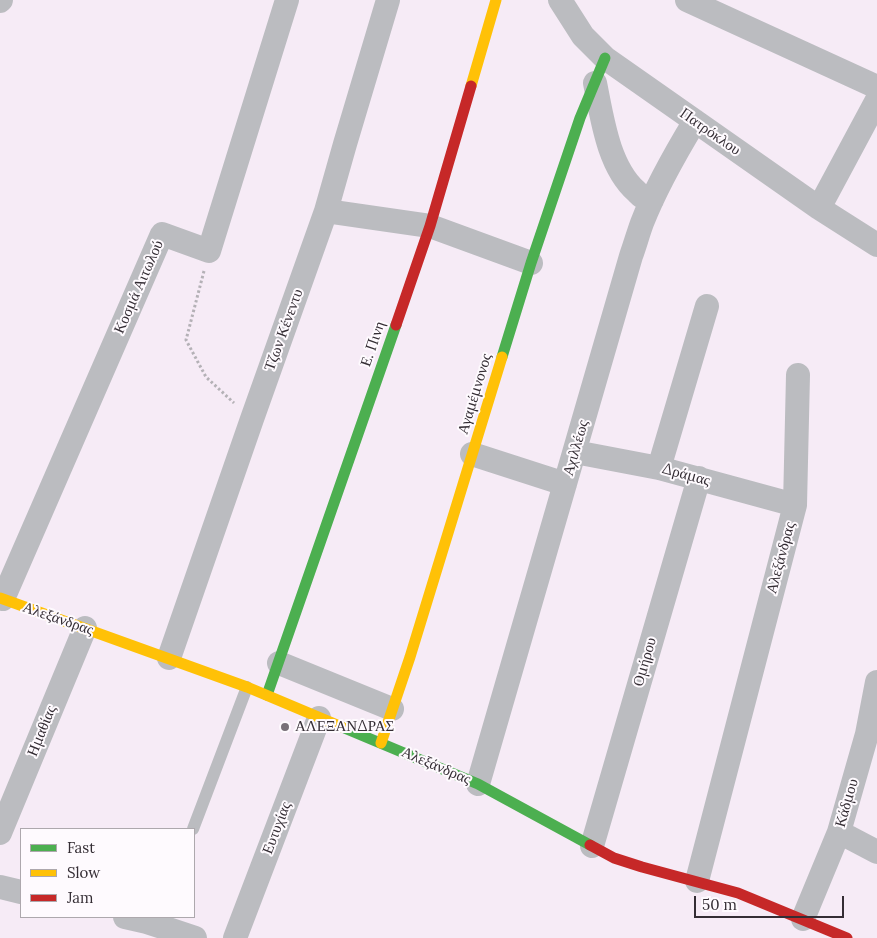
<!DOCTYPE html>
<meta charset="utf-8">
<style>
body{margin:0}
#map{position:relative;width:877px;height:938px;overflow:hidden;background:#f6ebf6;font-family:Lora,serif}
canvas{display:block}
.legend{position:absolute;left:20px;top:828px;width:175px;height:90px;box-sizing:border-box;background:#fefafe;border:1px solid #ada8ad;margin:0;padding:6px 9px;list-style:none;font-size:15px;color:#342d34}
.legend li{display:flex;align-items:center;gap:10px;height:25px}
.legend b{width:25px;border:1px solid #ada8ad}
.scale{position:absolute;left:694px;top:896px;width:150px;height:22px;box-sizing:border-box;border:2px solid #342d34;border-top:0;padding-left:6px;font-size:15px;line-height:18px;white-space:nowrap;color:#342d34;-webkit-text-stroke:4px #fefafe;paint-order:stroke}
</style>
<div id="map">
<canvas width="877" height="938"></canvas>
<ul class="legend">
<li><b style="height:6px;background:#4caf50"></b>Fast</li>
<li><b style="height:6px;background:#ffc107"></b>Slow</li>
<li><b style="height:6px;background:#c62828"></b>Jam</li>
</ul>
<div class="scale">50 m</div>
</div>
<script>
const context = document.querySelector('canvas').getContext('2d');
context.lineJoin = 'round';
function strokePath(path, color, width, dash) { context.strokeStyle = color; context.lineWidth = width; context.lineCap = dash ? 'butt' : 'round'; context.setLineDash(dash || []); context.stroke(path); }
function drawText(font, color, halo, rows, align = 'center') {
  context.font = font + ' Lora,serif'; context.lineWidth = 4; context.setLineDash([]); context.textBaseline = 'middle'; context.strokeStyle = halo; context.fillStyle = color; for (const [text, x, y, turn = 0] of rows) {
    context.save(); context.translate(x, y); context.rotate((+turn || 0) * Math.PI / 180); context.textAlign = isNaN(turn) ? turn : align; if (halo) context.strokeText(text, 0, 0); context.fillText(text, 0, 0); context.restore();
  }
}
strokePath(new Path2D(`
 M204,271l-18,69 20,37 28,26`), '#b4b1b6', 3, [2.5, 2.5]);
strokePath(new Path2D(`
 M193,829l54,-142`), '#bbbcc0', 12);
strokePath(new Path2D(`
 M560,0l23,36 22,22 214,150 58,37
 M687,0l190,87
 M0,1l1,-1
 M595,83c7,34 13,83 41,108 5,5 8,9 16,9
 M819,208l58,-108
 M326,211l104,15 101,37
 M575,452l84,16 136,37
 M472,454l93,30
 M659,468l48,-162
 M3,599l159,-365 47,17 78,-251
 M169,658l83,-239 74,-208 19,-67 43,-144
 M279,663l113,46
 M478,784l153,-528c4,-11 7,-22 11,-33 14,-36 33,-69 53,-102
 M839,832l38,20
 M0,833l85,-205
 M592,846l107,-368
 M697,881l98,-376 3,-130
 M0,887l21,5
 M125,917l22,5 48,16
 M803,919l36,-87 28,-98 10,-52
 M235,938l84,-220`), '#bbbcc0', 24);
strokePath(new Path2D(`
 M502,357l29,-94 49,-145 25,-60
 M267,695l129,-370
 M342,727l136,57 112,61`), '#4caf50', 11);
strokePath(new Path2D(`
 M471,86l25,-86
 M0,598l247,89 95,40
 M381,743l29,-86 92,-300`), '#ffc107', 11);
strokePath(new Path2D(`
 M396,325l34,-99 41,-140
 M590,845l24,13 28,9 96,26 109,45`), '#c62828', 11);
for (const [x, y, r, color] of [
 [285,727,5,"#787078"]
]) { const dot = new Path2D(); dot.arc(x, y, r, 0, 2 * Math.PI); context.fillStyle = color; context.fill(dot); strokePath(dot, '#fefafe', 2); }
drawText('15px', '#342d34', '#fefafe', [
 ["Πατρόκλου",710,132,35],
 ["Κοσμά Αιτωλού",139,287,-66],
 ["Τζων Κένεντυ",284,330,-70],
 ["Ε. Πινη",373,344,-71],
 ["Αγαμέμνονος",475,394,-73],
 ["Αχιλλέως",576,448,-74],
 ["Δράμας",686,475,15],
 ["Αλεξάνδρας",781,558,-75],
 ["Αλεξάνδρας",58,619,19],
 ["Ομήρου",645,662,-74],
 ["Ημαθίας",42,731,-68],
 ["Αλεξάνδρας",436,766,23],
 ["Κάδμου",847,803,-74],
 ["Ευτυχίας",277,828,-69]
]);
drawText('15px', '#342d34', '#fefafe', [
 ["ΑΛΕΞΑΝΔΡΑΣ",295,727]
], 'left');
</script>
